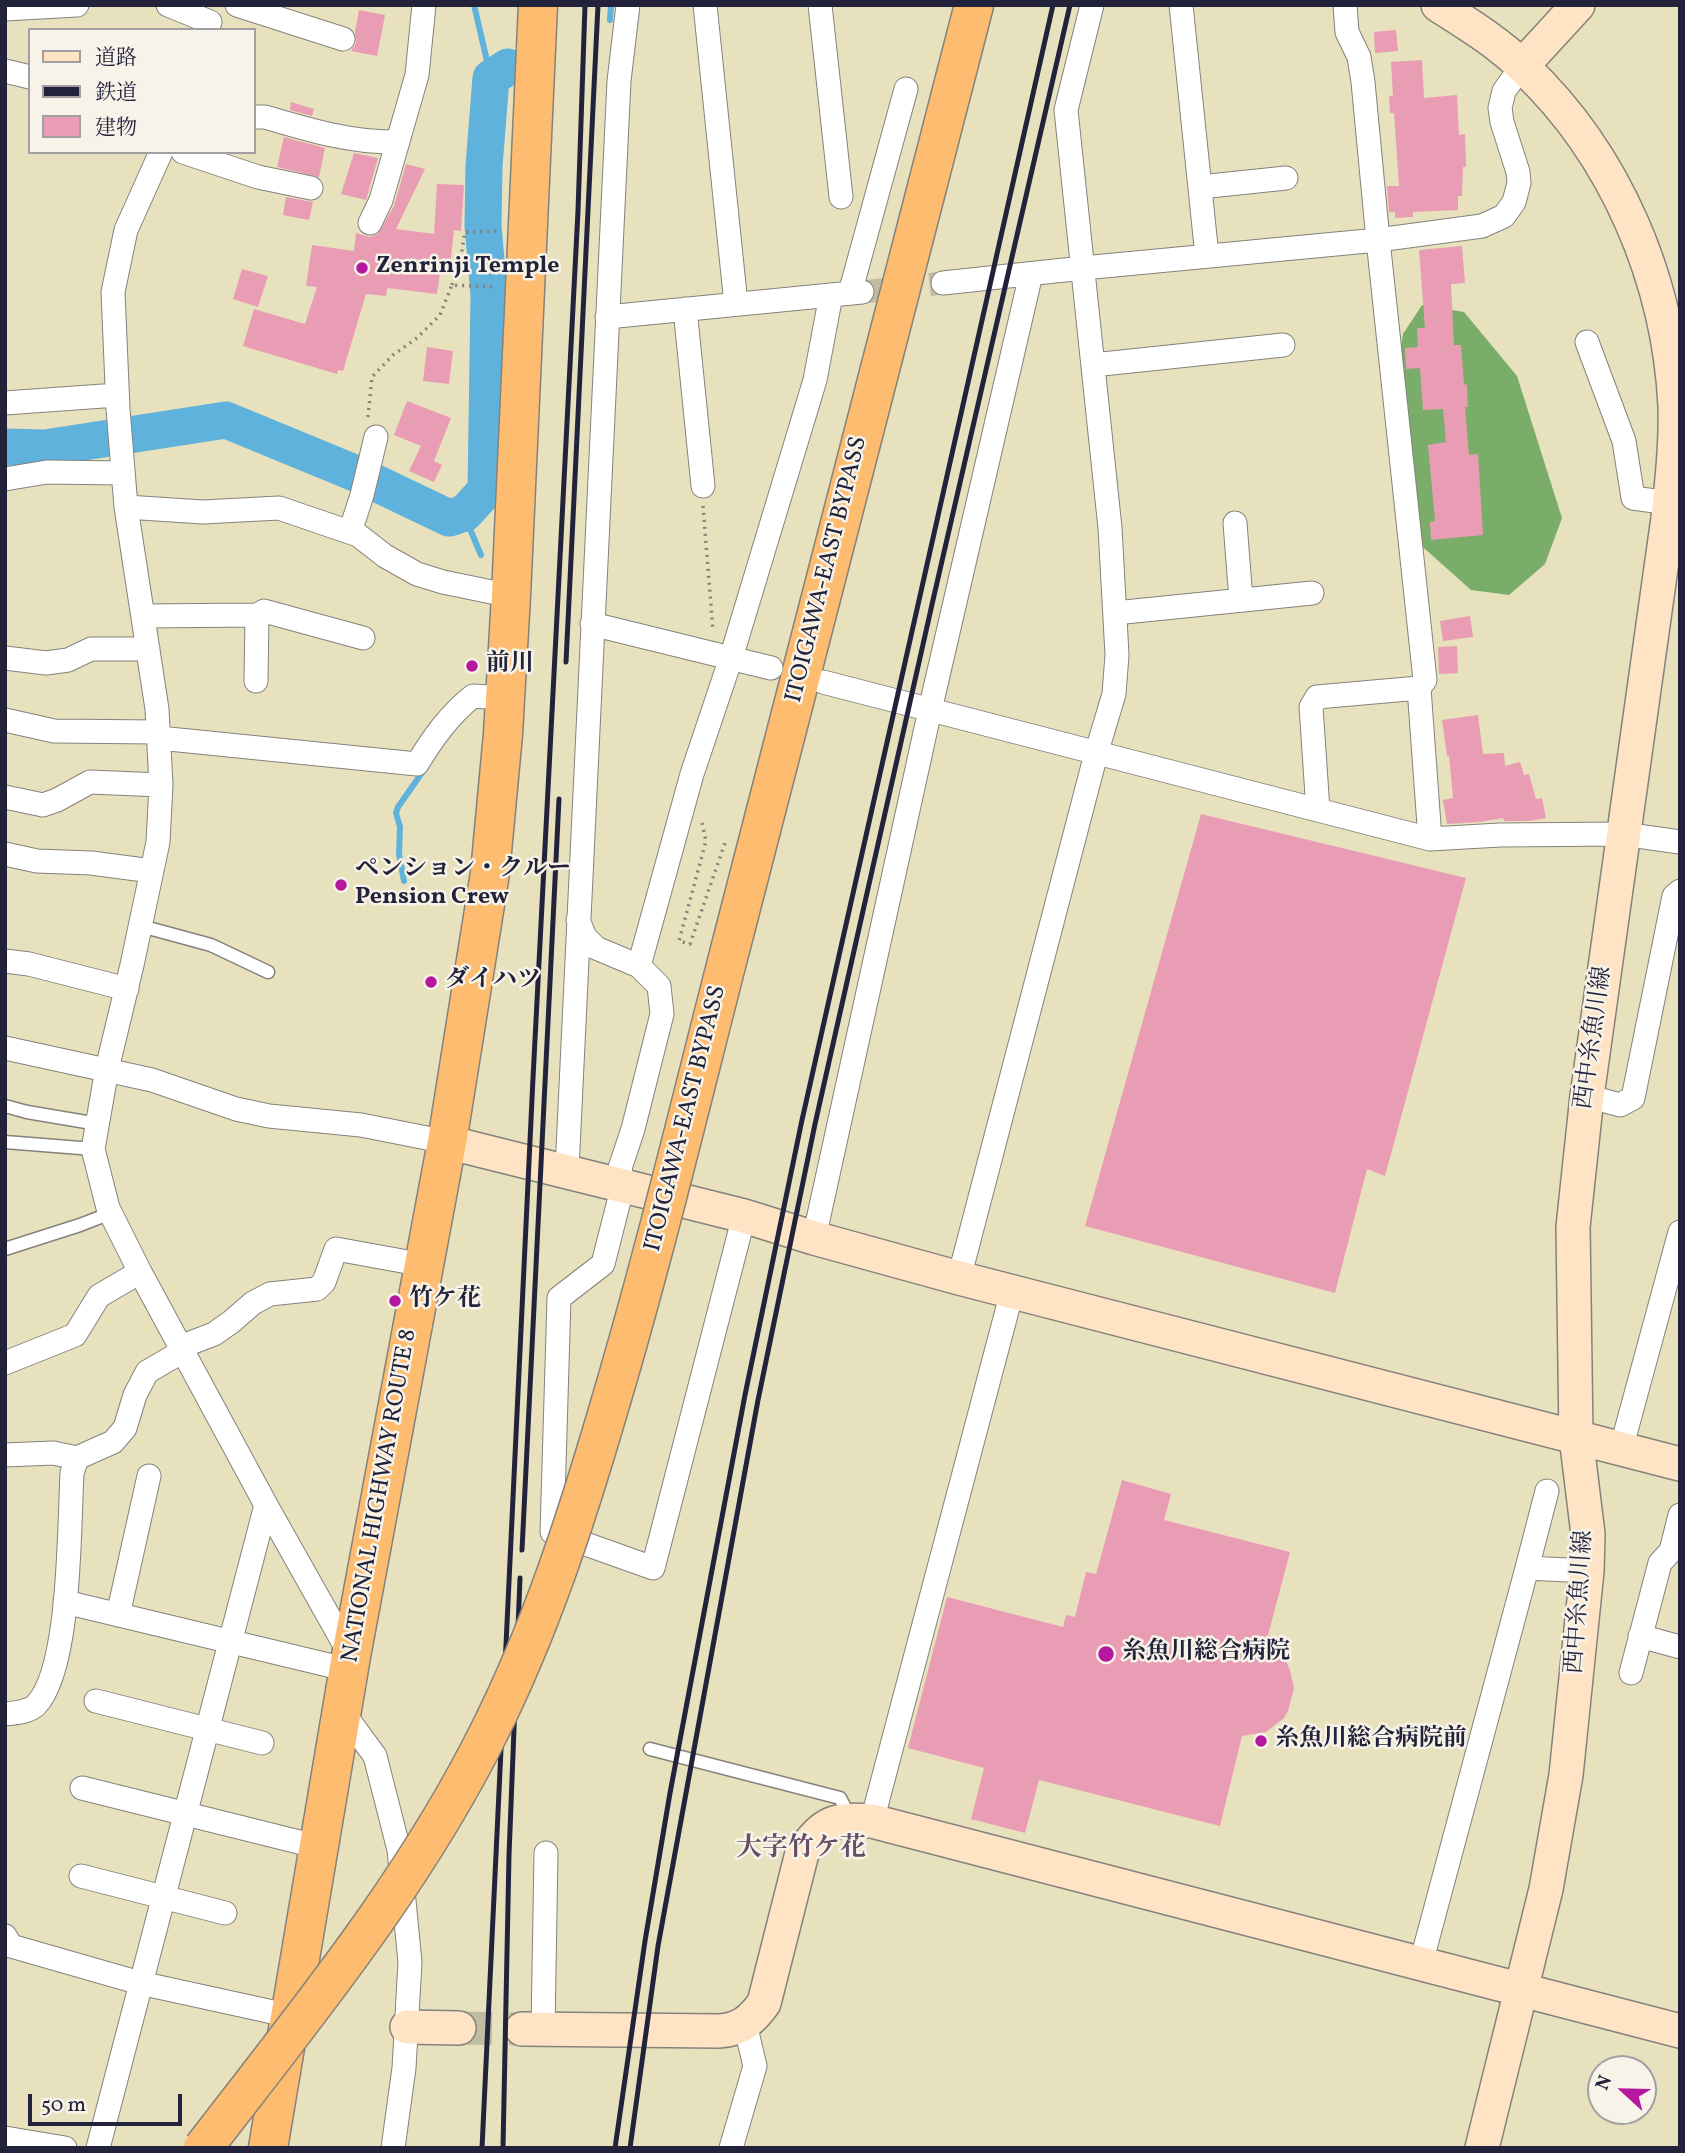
<!DOCTYPE html>
<meta charset="utf-8">
<style>
body{margin:0}
#map{position:relative;width:1685px;height:2153px;overflow:hidden;background:#e8e1bd;font-family:Vollkorn,"Noto Serif JP",serif}
canvas{display:block}
.frame{position:absolute;inset:0;border:7px solid #22223b;pointer-events:none}
.legend{position:absolute;left:28px;top:28px;width:228px;height:126px;box-sizing:border-box;background:#f7f3e8;border:2px solid #a29fa3;margin:0;padding:9px 12px;list-style:none;font-size:21px;color:#22223b}
.legend li{display:flex;align-items:center;gap:14px;height:35px}
.legend b{width:35px;border:2px solid #a29fa3}
.north{position:absolute;left:1587px;top:2055px;width:70px;height:70px;box-sizing:border-box;background:#f7f3e8;border:2px solid #a29fa3;border-radius:50%;rotate:292deg;font-size:19px;font-weight:700;line-height:28px;text-align:center;color:#22223b}
.north::after{content:'';display:block;margin:auto;width:24px;height:32px;background:#b5179e;clip-path:polygon(50% 0,100% 100%,50% 72%,0 100%)}
.scale{position:absolute;left:28px;top:2094px;width:154px;height:32px;box-sizing:border-box;border:4px solid #22223b;border-top:0;padding-left:9px;font-size:21px;line-height:24px;white-space:nowrap;color:#22223b;-webkit-text-stroke:5px #f7f3e8;paint-order:stroke}
</style>
<div id="map">
<canvas width="1685" height="2153"></canvas>
<div class="frame"></div>
<ul class="legend">
<li><b style="height:9px;background:#fee4c5"></b>道路</li>
<li><b style="height:9px;background:#22223b"></b>鉄道</li>
<li><b style="height:19px;background:#e89db5"></b>建物</li>
</ul>
<div class="north">N</div>
<div class="scale">50 m</div>
</div>
<script>
const context = document.querySelector('canvas').getContext('2d');
context.lineJoin = 'round';
function paint(path, color) { context.fillStyle = color; context.fill(path, 'evenodd'); }
function strokePath(path, color, width, dash) { context.strokeStyle = color; context.lineWidth = width; context.lineCap = dash ? 'butt' : 'round'; context.setLineDash(dash || []); context.stroke(path); }
function drawText(font, color, halo, rows, align = 'center') {
  context.font = font + ' Vollkorn,"Noto Serif JP",serif'; context.lineWidth = 5; context.setLineDash([]); context.textBaseline = 'middle'; context.strokeStyle = halo; context.fillStyle = color; for (const [text, x, y, turn = 0] of rows) {
    context.save(); context.translate(x, y); context.rotate((+turn || 0) * Math.PI / 180); context.textAlign = isNaN(turn) ? turn : align; if (halo) context.strokeText(text, 0, 0); context.fillText(text, 0, 0); context.restore();
  }
}
paint(new Path2D(`
 M1422,305l42,7 53,64 45,142 -17,46 -36,31 -38,-5 -55,-49 -19,-169 6,-38z`), '#79ad69');
strokePath(new Path2D(`
 M474,5l17,73
 M610,20l1,-15
 M458,515l9,7 14,33
 M404,881l-5,-27 1,-27 -4,-14 2,-6 28,-40`), '#5fb2db', 6);
strokePath(new Path2D(`
 M5,447l40,1 181,-28 131,54 92,44 16,-5 21,-23 3,-195 -6,-69 1,-60 7,-88 17,-11`), '#5fb2db', 37);
paint(new Path2D(`
 M359,10l26,5 -8,41 -26,-5 5,-8 -1,-11z
 M1396,30l2,21 -23,2 -1,-21z
 M1422,60l2,38 33,-3 2,40 6,-1 1,33h-3l-1,29h-4v14l-45,2v5l-18,1v-6h-6l-2,-26h12l-5,-73h-4l-1,-17h4l-2,-34z
 M291,102l23,7 -2,7 -22,-6z
 M284,137l41,11 -6,29 -42,-10z
 M354,153l24,5 -12,42 -25,-6z
 M406,164l19,5 -29,60 38,5 3,-50 27,1 -3,46 -7,-1 -4,37 -9,-1 -4,28 -50,-6 -1,8 -20,-2 -23,77 -5,-1 -1,4 -94,-28 11,-37 51,15 12,-37 -11,-1 6,-41 42,6 2,-18 14,4 8,-3 16,-28z
 M286,197l27,5 -4,18 -26,-5z
 M1462,246l3,37 -14,1 3,61h7l3,40 3,-1 1,23h-3l4,48 9,-1 5,81 -52,5 -1,-18 5,-1 -7,-76 18,-3 -3,-33 -20,1 -3,-42 -14,1 -1,-21 13,-1 -1,-19h8l-6,-78z
 M242,269l26,7 -10,31 -25,-8z
 M427,347l26,4 -4,33 -26,-3z
 M407,401l44,17 -17,43 8,4 -8,17 -25,-11 12,-25 -27,-11z
 M1470,616l3,21 -30,4 -3,-20z
 M1457,646l1,27 -19,1 -1,-27z
 M1478,715l5,39 21,-1 1,13 15,-4 4,13 5,-1 7,25 6,-1 4,20 -17,3h-25l-1,-3 -23,4 -33,2 -4,-24 10,-2 -4,-42h-2l-5,-36z
 M1201,814l265,64 -81,298 -18,-7 -32,124 -250,-67z
 M1122,1480l49,14 -7,26 126,32 -24,91 19,16 5,11 4,18 -6,23 -4,7 -18,14 -24,4 -22,90 -181,-46 -14,53 -54,-14 13,-51 -76,-20 39,-151 116,30 3,-12 9,2 11,-45 10,2z`), '#e89db5');
strokePath(new Path2D(`
 M862,292l81,-9`), '#c0bba3', 23, [23, 11]);
strokePath(new Path2D(`
 M459,2028l63,1`), '#c0bba3', 33, [33, 17]);
const lane = new Path2D(`
 M141,926l70,19 57,27
 M5,1106l22,6 71,12
 M5,1142l88,7
 M5,1249l75,-24 31,-12
 M650,1749l190,49 11,21`);
const street = new Path2D(`
 M168,5l42,17
 M237,5l106,34
 M705,5l31,299
 M820,5l21,192
 M1181,5l26,251
 M1345,5l2,27 12,25 4,25 15,158 47,440 -6,8 11,151
 M5,9l72,-4
 M5,71l25,6
 M254,117h11c44,13 87,26 133,25
 M161,152l-35,78 -13,62 5,117 8,98 31,202 4,76 -3,57 -26,123 -25,104 -14,80 15,59 32,64 126,233 85,151
 M183,152l75,25 53,11
 M1200,187l86,-9
 M370,223l11,-23 36,-125 7,-70
 M943,283l140,-15 295,-28 104,-14 22,-10 10,-14 5,-19 -1,-11 -16,-50 -2,-14 4,-17 18,-25
 M850,293l56,-204
 M685,309l18,177
 M607,317l255,-25
 M1587,342l37,99 9,57 36,5
 M1093,365l190,-20
 M5,403l112,-8
 M5,479l42,-7 76,1
 M126,507l77,5 76,-4 79,27 27,21 32,18 26,8 68,14
 M1235,523l6,77
 M350,532l12,-37 14,-58
 M1115,613l197,-20
 M143,616l114,-1 7,-4 99,27
 M592,624l179,44
 M5,658l41,5 22,-3 23,-11h57
 M256,681l1,-66
 M823,682l607,157 70,-4 123,-1 57,8
 M5,720l49,11 104,1
 M159,738l258,26c16,-26 32,-49 56,-68l31,2
 M5,797l38,8 14,-5 33,-18 71,3
 M1318,810l-7,-103 6,-10 102,-9
 M5,854l32,7 54,2 61,8
 M578,920l7,17 11,11 43,18 20,20 3,28 -29,115 -13,39 3,17 -20,79 -44,34 -7,234 101,36 91,-352
 M5,961l24,3 98,25
 M639,966l53,-192 39,-116 84,-278 16,-85
 M5,1048l147,32 84,29 33,7 92,9 86,17
 M1587,1096l33,9 13,-7 41,-202 6,-5
 M567,1170l52,-1089 9,-76
 M814,1238l116,-528 101,-436
 M959,1278l137,-524 18,-60 3,-39 -7,-127 -44,-418 26,-105
 M180,1347l34,-13 17,-12 22,-19 17,-9 47,-5 7,-7 12,-33 88,16
 M5,1363l70,-28 24,-39 41,-24
 M1621,1449l59,-217
 M5,1455l48,-2 24,5
 M1527,1568l20,-77
 M65,1602l284,68
 M118,1615l31,-139
 M1640,1636l40,11
 M1631,1673l29,-110 11,-12 9,-36
 M96,1701l166,42
 M342,1711l33,45 24,94 11,112 -6,106 -11,80
 M5,1714c10,-1 24,-2 31,-9 35,-36 33,-180 36,-232l5,-15 36,-16 12,-14 10,-33 12,-23 36,-21
 M82,1788l237,59
 M872,1821l140,-529
 M81,1876l144,37
 M5,1936l6,10 129,37 151,33
 M1421,1963l106,-395 60,3
 M543,2028l3,-175
 M5,2138l60,10
 M98,2148l168,-643
 M731,2148l24,-82 -10,-42`);
const secondary = new Path2D(`
 M1438,5c30,19 61,38 86,63 92,87 145,213 151,338 1,38 -3,75 -7,112l-81,578 -14,131 3,210 12,97 -1,37 -21,204 -20,114 -64,259
 M1522,66l56,-61
 M447,1142l297,74 70,22 145,40 721,186
 M407,2027l52,1
 M522,2029l197,2c21,-1 33,-11 45,-28l38,-150c22,-31 32,-35 70,-32l808,210`);
const highway = new Path2D(`
 M731,946l243,-941
 M268,2148l83,-492 96,-514 43,-269 13,-139 8,-138 27,-591`);
strokePath(lane, '#85827c', 15);
strokePath(street, '#85827c', 25);
strokePath(secondary, '#85827c', 36);
strokePath(highway, '#85827c', 41);
strokePath(new Path2D(`
 M452,285l8,-23 5,-30 35,-1
 M368,417l4,-40 21,-22 24,-17 23,-23 12,-30 45,2
 M703,506l10,125
 M702,823l4,18 -27,100 11,3 35,-101`), '#85827c', 3.5, [2, 5]);
strokePath(lane, '#fff', 12);
strokePath(street, '#fff', 23);
strokePath(secondary, '#fee4c5', 33);
strokePath(highway, '#fdbc6f', 38);
strokePath(new Path2D(`
 M566,662l32,-657
 M522,1550l37,-751
 M482,2148l51,-1070 45,-867 7,-206
 M503,2148l6,-293 11,-277
 M615,2148l30,-207 25,-148 75,-398 57,-275 251,-1115
 M630,2148l28,-202 100,-546 57,-276 118,-524 137,-595`), '#22223b', 5);
const highwayBridge = new Path2D(`
 M203,2148c103,-134 212,-266 287,-418 51,-102 86,-210 118,-319 46,-154 83,-310 123,-465`);
strokePath(highwayBridge, '#85827c', 41, []);
strokePath(highwayBridge, '#fdbc6f', 38);
for (const [x, y, r, color] of [
 [362,268,7,"#b5179e"],
 [472,666,7,"#b5179e"],
 [341,885,7,"#b5179e"],
 [431,982,7,"#b5179e"],
 [395,1301,7,"#b5179e"],
 [1106,1654,9,"#b5179e"],
 [1261,1741,7,"#b5179e"]
]) { const dot = new Path2D(); dot.arc(x, y, r, 0, 2 * Math.PI); context.fillStyle = color; context.fill(dot); strokePath(dot, '#f7f3e8', 2.5); }
drawText('bold 24px', '#22223b', '#f7f3e8', [
 ["Zenrinji Temple",376,268],
 ["前川",486,666],
 ["ペンション・クルー",355,871],
 ["Pension Crew",355,899],
 ["ダイハツ",445,982],
 ["竹ケ花",409,1301],
 ["糸魚川総合病院",1122,1654],
 ["糸魚川総合病院前",1275,1741]
], 'left');
drawText('24px', '#22223b', '#f7f3e8', [
 ["ITOIGAWA-EAST BYPASS",828,570,-76],
 ["西中糸魚川線",1595,1038,-82],
 ["ITOIGAWA-EAST BYPASS",687,1119,-76],
 ["NATIONAL HIGHWAY ROUTE 8",381,1496,-80],
 ["西中糸魚川線",1581,1602,-86]
]);
drawText('bold 26px', '#674d66', '#f7f3e8', [
 ["大字竹ケ花",801,1850]
]);
</script>
